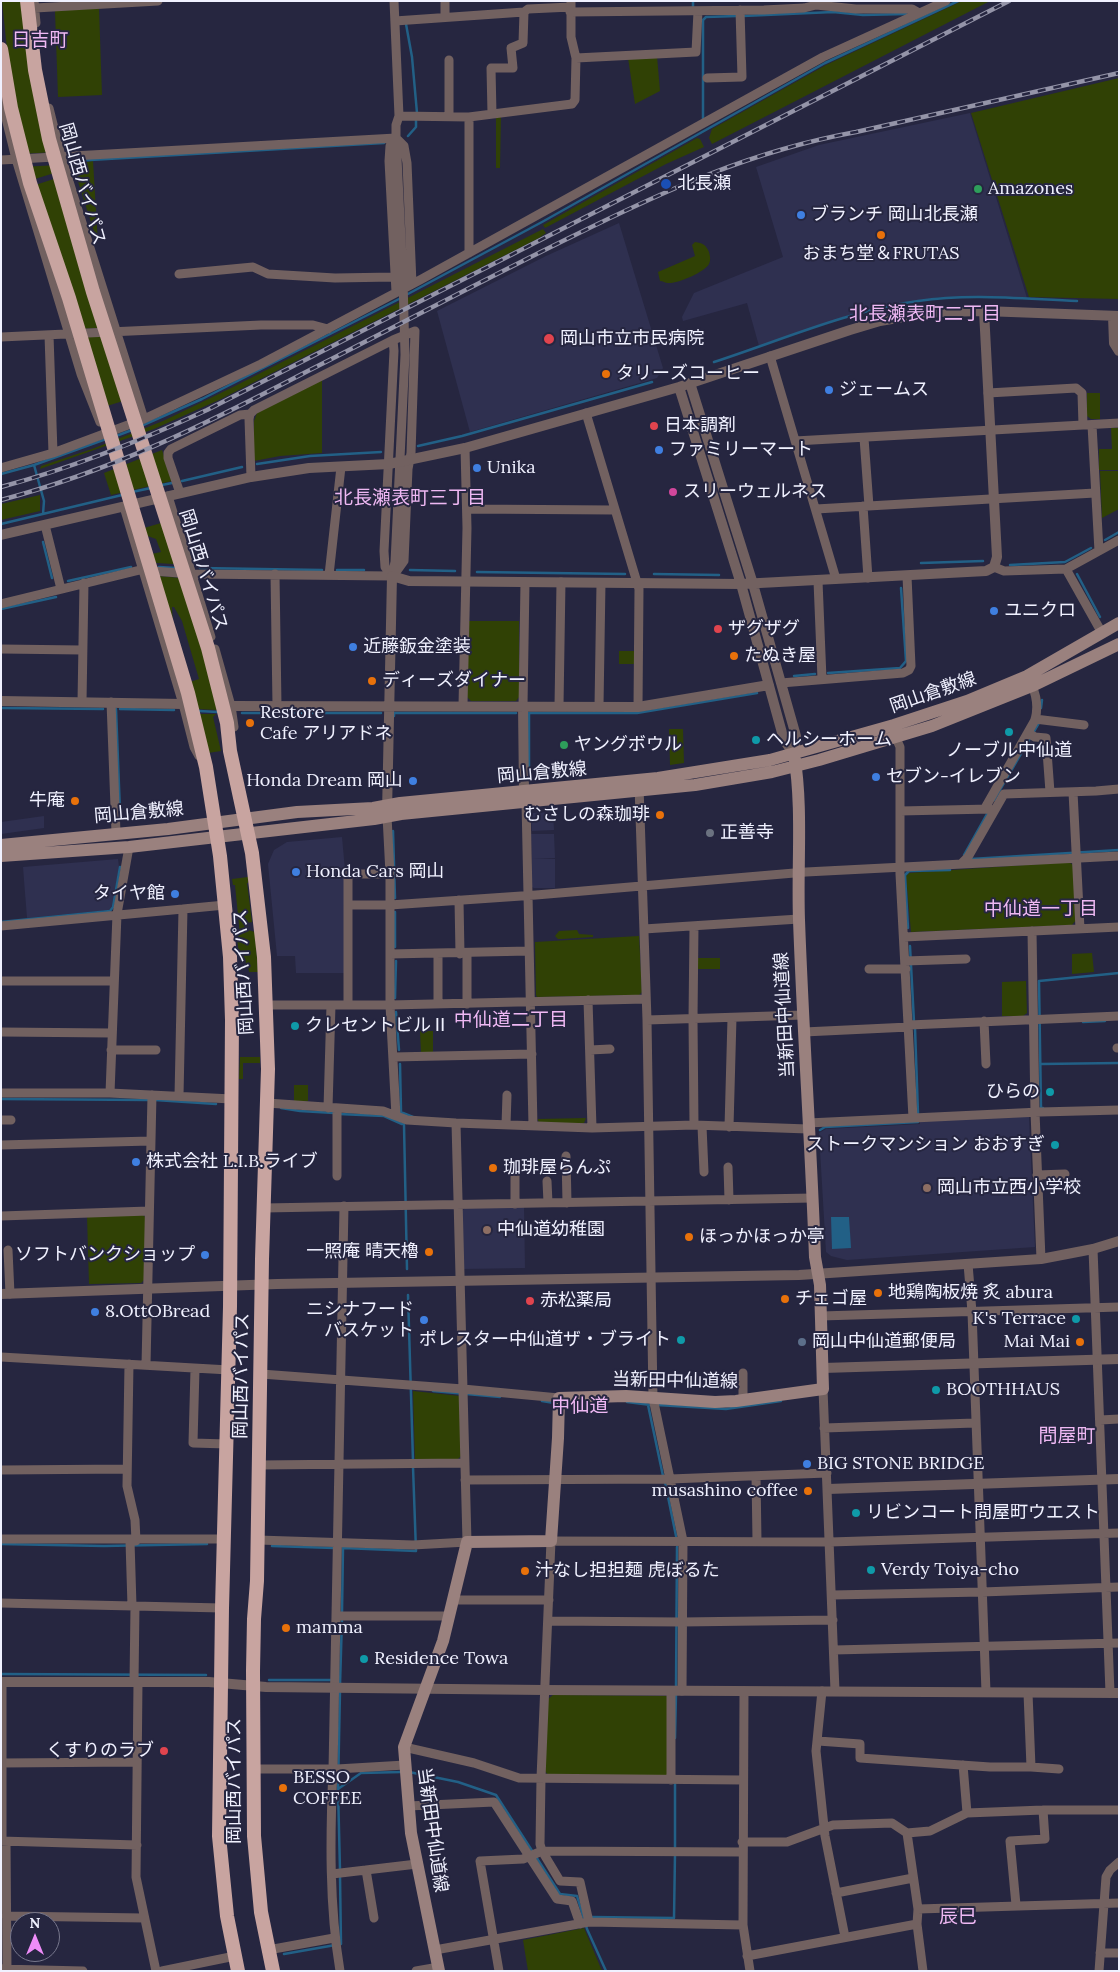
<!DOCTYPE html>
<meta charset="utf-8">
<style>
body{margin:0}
#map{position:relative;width:1120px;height:1972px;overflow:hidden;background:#262640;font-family:Lora,serif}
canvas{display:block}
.frame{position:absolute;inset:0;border:2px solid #f0f1ff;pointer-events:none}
.north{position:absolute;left:10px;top:1912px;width:50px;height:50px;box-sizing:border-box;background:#262640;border:1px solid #77778c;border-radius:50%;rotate:0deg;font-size:14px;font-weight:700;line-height:20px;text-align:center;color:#f0f1ff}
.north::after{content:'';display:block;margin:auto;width:18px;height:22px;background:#ee8cf8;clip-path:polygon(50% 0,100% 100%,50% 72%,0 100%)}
</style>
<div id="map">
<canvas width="1120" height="1972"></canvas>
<div class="frame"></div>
<div class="north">N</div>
</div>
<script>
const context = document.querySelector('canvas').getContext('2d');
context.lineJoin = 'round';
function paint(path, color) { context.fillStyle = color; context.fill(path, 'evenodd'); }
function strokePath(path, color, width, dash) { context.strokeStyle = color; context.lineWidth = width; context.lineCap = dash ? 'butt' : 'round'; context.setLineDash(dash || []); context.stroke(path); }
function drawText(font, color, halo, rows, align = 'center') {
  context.font = font + ' Lora,"Noto Sans JP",serif'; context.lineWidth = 4; context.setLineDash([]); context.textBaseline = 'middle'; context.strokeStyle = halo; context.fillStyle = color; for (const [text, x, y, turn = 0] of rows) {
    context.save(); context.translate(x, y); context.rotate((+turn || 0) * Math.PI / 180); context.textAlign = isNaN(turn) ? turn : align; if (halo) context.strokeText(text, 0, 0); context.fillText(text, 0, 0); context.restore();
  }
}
paint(new Path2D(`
 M970,113l57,185 -86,-1 -35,5 -59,14 -88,30 -12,-43 -64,18 -1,-4 12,-24 89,-36 -27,-90 63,-22z
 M619,223l44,145 -6,10 -187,54 -33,-121 109,-55z
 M627,805l3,2 4,8 -21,2 -2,-11z
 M553,812l1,18 -22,1 -1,-15 2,-3z
 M44,816v12l-43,6v-12z
 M531,834h23l1,24 -23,1z
 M342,837l3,33 -1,103h-48l-1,-17h-18l-9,-92 6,-14 13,-8z
 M118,859l1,8 -7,39 -3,4 -82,8 -4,-51z
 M532,859h23v29h-21l-2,-1z
 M1026,1115l3,2 6,130 -188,13 -16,-4 -5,-4 -7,-119 7,-4 94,-5v-4z
 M466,1207h58l1,61 -63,1v-58z`), '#2f3050');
paint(new Path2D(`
 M2,1h21l33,151 -38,2z
 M962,1h28l-278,143 -3,-6 3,-9 114,-64z
 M99,8l3,87 -44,2 -3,-86z
 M657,56l3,35 -25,13 -7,-46z
 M1119,78v221l-90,-2 -58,-184z
 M501,115l-1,53h-4v-52z
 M697,138l3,1 4,8 -38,17 -121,64 -2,-3z
 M93,161l5,83 -25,-78h4v-2z
 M59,165l2,6 -36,11 -5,-15z
 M63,176l46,144 -2,6 -5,2 -28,1 -6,-5 -42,-136z
 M543,229l3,4 -7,5 -320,162 -65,29 -114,40 1,-3 51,-17 71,-28 70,-34z
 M695,242c8,1 11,3 14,10 1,4 2,8 0,12 -4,8 -32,20 -41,19 -3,0 -5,-2 -8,-2l-2,-9 37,-16 -3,-11z
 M74,337h39l20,61 -36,11 -24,-69z
 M322,380v73l-42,3 -26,5v-40l3,-8z
 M1087,393h13v26h-9l-4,-3z
 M1111,428h8v42h-20v-21h13z
 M162,450l10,31 -61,14 -7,-22z
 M1100,471h19v38l-17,9z
 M40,495v16l-39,9v-16z
 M171,520l15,45 -42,-3 -2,-6 19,-4 -5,-13 -22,-8z
 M149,575l41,4 27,131 -19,-1 -8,-27 9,-3 -17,-58 -8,-14h-2l1,17z
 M468,621h51v76l-3,4h-45l-4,-4z
 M619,651h15v13h-15z
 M199,714h17l-3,3 8,34 -13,2z
 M669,729h14l1,34 -14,2z
 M1069,862l4,3 3,55 -4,5 -161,7 -5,-56 3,-3z
 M248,877v6h-1l5,39 -4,1v7l7,2 3,40h-9l-1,-7 -2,-1 -1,-6h-6l-2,-22 3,-1 -5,-50h-2l-1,-6z
 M577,930l2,4 14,1v2l-31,2h-4l-3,-3 4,-5z
 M639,936l3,56 -3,3 -102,2 -1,-2 -1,-53z
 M1092,953l2,19 -22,2v-20z
 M695,958h25v11h-25z
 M1026,981l1,32 -4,3h-21v-34z
 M420,1031h13v22h-12z
 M240,1057h20v6h-17v16h-4z
 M294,1085h14v16h-14z
 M586,1118l-2,5h-43l-3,-2v-2z
 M143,1215l3,3 -1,61 -4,4 -52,1 -2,-68z
 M413,1391l47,5 1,60 -4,4h-42z
 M553,1695l113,1 3,2 -1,75 -2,3 -118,-1 -3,-4 3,-72z
 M584,1928l18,43h-74l-5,-31z`), '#304105');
paint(new Path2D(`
 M831,1217h18l2,31 -19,1z`), '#226086');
strokePath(new Path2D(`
 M693,1v6
 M743,16l90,-4 30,3 43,-1
 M406,24l6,33 5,56
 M703,119v-99l3,-3 31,-1
 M408,136l8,-9v-8
 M73,161l311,-18
 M406,295l136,-73 283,-159 133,-62
 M714,362c65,-21 136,-52 204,-61 52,-8 106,-2 159,0
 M141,426l61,-27 199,-101
 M116,436l16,-6
 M418,446l44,-10 190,-54
 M257,464l53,-8 71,-4
 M34,465l10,36 -1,13
 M1,474l33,-9 72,-26
 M182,481l60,-14
 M162,485l10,-2
 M132,492l19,-4
 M1,524l121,-29
 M1105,540l14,-8
 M43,542l9,36
 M921,563l62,-2
 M1010,565l55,-3 26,-14
 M159,567l17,1
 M200,568l122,2
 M337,570h27
 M410,570l45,1
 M477,572l148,2
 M654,574l65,1
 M1077,574l23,43
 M68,581l63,-14
 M1,609l55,-12
 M828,673l72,-5 6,-7 -5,-73
 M794,676l21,-2
 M1,708l102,1
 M1041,708l1,-8
 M116,709l4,103
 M120,709l54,1
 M199,711l19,1
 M242,713h139
 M394,716v-3h122
 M529,767v-54h108l120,-20
 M994,800l46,-79
 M393,831l2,67
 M964,855l23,-41
 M971,859l148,-9
 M395,912v35
 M1,922l109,-11 3,-4 7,-40
 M908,928l-3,-53 4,-4 41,-1
 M910,946l4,76
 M395,998l1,-37
 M396,1012l3,38
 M1083,1022l22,-1
 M915,1028l3,86
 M400,1064l1,47 3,14 3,144
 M1041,1064l78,-1
 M1,1099l149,1
 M155,1100l61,4
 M281,1108l19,3 34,2
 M1043,1108h-2l-2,-127 80,-8
 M403,1113l10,4
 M339,1114l45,2 18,8
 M820,1130l5,-3 93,-5
 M408,1295l5,166
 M433,1391l67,6
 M542,1401l12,2
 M627,1402l24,3
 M648,1405l15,71
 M657,1405l69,4 55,-8
 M665,1482l11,54
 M1,1544l103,2 103,-2
 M272,1546l62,2
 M342,1613l1,-65 73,3 -3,-84
 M1,1674l205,1
 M269,1680h62
 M340,1685l2,-67
 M676,1688l1,-141
 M675,1738l1,-44
 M409,1772l49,10 38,13 64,99 17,2 10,33 19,42
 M338,1789l23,-16 40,-1
 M675,1848v-67
 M340,1870l-2,-81 2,-98
 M591,1917l83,1 1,-64
 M284,1954l57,-10 -1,-68`), '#226086', 2.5);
strokePath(new Path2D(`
 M34,1l2,22
 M445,1v16
 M35,8l123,-7
 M570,12l194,-2 40,-2 12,-3 40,4h56l7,4
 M395,21l129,-9 4,-3 43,-2
 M576,58l120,-6 2,-41
 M449,60v56
 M707,78l35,-1 -2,-67
 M1,98l15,61 65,215 19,48
 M49,108l12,48 83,263
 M492,114l-1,-46h22l-2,-20 12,-5 1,-31
 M399,116l70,1 103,-13 3,-4 1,-42 -5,-21v-36
 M469,117v136
 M1,160l395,-22 8,8 3,17 5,121
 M179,274l74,-7 15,7 67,4 59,-1
 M396,292l-7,-131 1,-15 6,-8
 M49,335l4,118
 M1,337l260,-12h52l15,4
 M770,356l66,223
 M988,393l88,-5 6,5 1,32
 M586,413l53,176 -1,118
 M250,414l-1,5 2,58
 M1092,425l7,126
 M864,438l5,68
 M795,441l324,-18
 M1,468l52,-15 91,-34 117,-55 159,-84 403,-223 123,-56
 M180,493l-12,-35v-5l3,-4 69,-34 10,-1 4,-4 139,-70 22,-9 -4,122 -3,16 -4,92 -10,14
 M168,496l43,141
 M863,506l5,72
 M124,507l59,197 11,43 5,9
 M467,509l147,1
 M816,509l279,-16
 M45,525l16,64
 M994,567l10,4 62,-2 53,-29
 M1066,569l36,64
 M275,574l2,132
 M329,575l12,-108
 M392,576l3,-14 10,-207 -2,-76 -7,-141v-13l3,-9 -5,-115
 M392,576l-7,-9 -1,-16 10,-200 -1,-11
 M818,581l4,98
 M1,604l139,-34 52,4 200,2
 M1,649l81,1
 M215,649l16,57 3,21
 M781,683l122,-10 6,-3 2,-4 -4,-90
 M82,702l2,-119
 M111,702l5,131
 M463,705l4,-177 -2,-80
 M523,706l2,-124
 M559,706l2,-124
 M599,706l2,-123
 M1035,719l49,6
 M1028,733l7,4 11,1 4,54
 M896,738l4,9v127l13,244
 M639,786l8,234 6,378 30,143 -1,150
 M1073,792l7,137
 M526,802l7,324
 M985,808l50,-88c3,-11 2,-23 -3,-34
 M900,811l90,-2
 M387,816l3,58v131l6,111
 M962,863l6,-6 36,-63 92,-3 23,-2
 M459,900l1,54
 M348,905h42l146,-10 270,-23 313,-16
 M183,909l42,-4
 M1,926l182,-17 -4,187
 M644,929l155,-10
 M1032,931l3,181 6,147
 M904,937l215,-10
 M467,953v51
 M390,954l139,-3
 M438,954v50
 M905,961l61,-2
 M869,969h37
 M1,981h112
 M588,1000l4,128
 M266,1005h124l256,-6
 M348,1005v-131h42
 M647,1020l156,-5
 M984,1021l2,43
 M909,1025l210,-9
 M1,1032l110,1
 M804,1032l105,-5
 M1117,1048h2
 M111,1050h45
 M590,1050l20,-1
 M393,1057l139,-3
 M1,1093h109l122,6
 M110,1093l7,-179 12,-67
 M267,1103l116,8 24,9 49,3 136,5 102,-3 114,4
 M328,1108l3,-103
 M1,1120h10
 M808,1123l232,-11 79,-2
 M506,1125l1,-30
 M694,1125l-1,-106 1,-93
 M702,1126l2,46
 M729,1127l3,-109
 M1,1145l149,-4
 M566,1156l1,47
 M515,1166v38
 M728,1167l1,33
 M1037,1175l28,-1
 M337,1176v-68
 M547,1181l1,22
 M264,1208l549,-10
 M1,1216l148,-5
 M1093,1249l17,444
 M8,1250l2,44
 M968,1264l4,48 14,380
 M821,1316l298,-9
 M1,1357l228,13
 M129,1364l-2,122 8,34 1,21
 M146,1365l6,-270
 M195,1369l-2,74 34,1
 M743,1373v27
 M261,1374l202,15 96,9
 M823,1389l12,302
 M1100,1420l19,-1
 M824,1428l151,-5
 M259,1465l205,-2
 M1,1470l126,-1
 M756,1476l1,65
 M465,1480l205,-1 157,-6
 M1,1539h222
 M258,1540l155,5 54,-3 -11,-419
 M130,1541l2,65
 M832,1595l150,-3 137,-5
 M453,1600h96
 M1,1603l221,5
 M336,1616h112
 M548,1621l134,1 151,-2
 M834,1650l285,-7
 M134,1682l1,-76
 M138,1682l-2,195 20,94
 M744,1691l-1,234 7,46
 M822,1691l-6,60 9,85 20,101
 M818,1741l42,3v14l130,9h41l-3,-74
 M404,1747l70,16 45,15 224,2
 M1,1763l136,-1
 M963,1765l4,48
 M1031,1767l28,2
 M253,1769h84l68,-4
 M671,1780v-89
 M408,1806l86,-4 63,97 15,2 8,23
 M907,1833l11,76 -1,15 6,47
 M1,1841l136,4
 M2,1841v-159
 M6,1841l1,130
 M742,1842h45l46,-17 59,-2 15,10 23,-2 37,-18 76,-3h76
 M366,1870l8,48
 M332,1874l85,-10
 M836,1893l77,-15
 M1016,1905l-6,-64 35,-2 -2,-29
 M918,1909l201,-6
 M6,1916l138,2
 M589,1922l-9,-40 -20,-1 -18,-30 -2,-7 1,-66 10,-237 279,1 289,-9
 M268,1950l66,-12
 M435,1950l154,-28 154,3
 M1100,1953h19
 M747,1956l170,-32
 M1,1969l82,2
 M162,1971l73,-15
 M340,1971c-11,-66 -10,-135 -7,-202l11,-563
 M416,1971l23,-4
 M499,1971l-19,-110 43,-2 19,-8 200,1
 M1099,1971l7,-94 4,-7 9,-8`), '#726160', 9);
strokePath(new Path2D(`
 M1113,316l1,27 5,8
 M690,383l63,201 43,152 -2,18
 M679,387l62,197 43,156 10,14
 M1,535l250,-58 58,-9 80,-4 76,-16 214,-61 171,-57 30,-9 29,-5 30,-4 45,-1 135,5
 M1,701l182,3
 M231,706l407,1 131,-22
 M523,706l1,86
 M387,812l5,-236 17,5 332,3 245,-13 8,-4 3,-10 -13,-246
 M1,1294l276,-10 522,-9 242,-16 52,-10 26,-8
 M823,1368l296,-9
 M828,1489l291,-10
 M1,1682h208l57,5 278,3 575,3`), '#726160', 10);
strokePath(new Path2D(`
 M1,845l167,-16 129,-17 76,-4 27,-5 258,-25 112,-18 124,-35 73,-24 60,-25 92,-53
 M1,856l128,-9 245,-28 27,-5 294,-29 77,-13 47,-12 113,-34 100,-40 87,-42
 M439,1971l-28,-138 -7,-86 39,-106 24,-99 84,-1 7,-103 1,-40 67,-2 89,6 21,-1 87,-12 -3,-104 -5,-28c-4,-112 -12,-225 -16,-337 -2,-55 4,-112 -5,-166`), '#9a817e', 12);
strokePath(new Path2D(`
 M27,1l8,69 14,69 44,153 115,356 19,75 3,28 22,102 12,104 4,112 -6,190 -5,322 -3,38 -1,52 1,165 7,76 12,59
 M1,49l10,59 19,75 39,115 119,395 18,74 14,89 10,101 2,63 -2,287 -8,301 -3,228 8,80 11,55`), '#c8a4a0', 14);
const rail = new Path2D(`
 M1,487c71,-19 139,-46 206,-77l802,-409
 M1,500c110,-29 203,-75 303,-127 89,-45 177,-92 267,-136 95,-47 180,-86 285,-105l263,-59`);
strokePath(rail, '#9494a8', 4.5);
strokePath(rail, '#262640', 2.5, [8]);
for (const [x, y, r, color] of [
 [666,184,6,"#1a4fb4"],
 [978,189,5,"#2e9e5b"],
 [801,215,5,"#3f7fe0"],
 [881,235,5,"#e8710a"],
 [549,339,6,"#e0444e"],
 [606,374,5,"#e8710a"],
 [829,390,5,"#3f7fe0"],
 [654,426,5,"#e0444e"],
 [659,450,5,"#3f7fe0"],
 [477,468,5,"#3f7fe0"],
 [673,492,5,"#d1479c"],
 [994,611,5,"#3f7fe0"],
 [718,629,5,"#e0444e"],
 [353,647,5,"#3f7fe0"],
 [734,656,5,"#e8710a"],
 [372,681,5,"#e8710a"],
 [250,723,5,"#e8710a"],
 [1009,732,5,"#0f9aa8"],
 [756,740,5,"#0f9aa8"],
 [564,745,5,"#2e9e5b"],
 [876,777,5,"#3f7fe0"],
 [413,781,5,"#3f7fe0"],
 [75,801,5,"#e8710a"],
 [660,815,5,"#e8710a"],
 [710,833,5,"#6b7280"],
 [296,872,5,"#3f7fe0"],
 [175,894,5,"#3f7fe0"],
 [295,1026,5,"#0f9aa8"],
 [1050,1092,5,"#0f9aa8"],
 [1055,1145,5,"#0f9aa8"],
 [136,1162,5,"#3f7fe0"],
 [493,1168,5,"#e8710a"],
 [927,1188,5,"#8d6e63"],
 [487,1230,5,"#8d6e63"],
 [689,1237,5,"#e8710a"],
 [429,1252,5,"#e8710a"],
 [205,1255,5,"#3f7fe0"],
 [878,1293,5,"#e8710a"],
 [785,1299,5,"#e8710a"],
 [530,1301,5,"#e0444e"],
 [95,1312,5,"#3f7fe0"],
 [1076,1319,5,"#0f9aa8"],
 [424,1320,5,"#3f7fe0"],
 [681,1340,5,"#0f9aa8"],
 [802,1342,5,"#5c6f8a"],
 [1080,1342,5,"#e8710a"],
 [936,1390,5,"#0f9aa8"],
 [807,1464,5,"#3f7fe0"],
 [808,1491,5,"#e8710a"],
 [856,1513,5,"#0f9aa8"],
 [871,1570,5,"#0f9aa8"],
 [525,1571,5,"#e8710a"],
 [286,1628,5,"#e8710a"],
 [364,1659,5,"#0f9aa8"],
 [164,1751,5,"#e0444e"],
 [283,1788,5,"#e8710a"]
]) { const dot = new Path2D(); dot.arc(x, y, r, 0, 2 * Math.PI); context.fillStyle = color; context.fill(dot); strokePath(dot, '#262640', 2); }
drawText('18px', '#f0f1ff', '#262640', [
 ["岡山西バイパス",82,184,74],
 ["岡山西バイパス",203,570,73],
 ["岡山倉敷線",933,693,-19],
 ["岡山倉敷線",542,773,-5],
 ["岡山倉敷線",139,813,-5],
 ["岡山西バイパス",244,972,-93],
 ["当新田中仙道線",785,1015,-93],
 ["岡山西バイパス",242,1376,-89],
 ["当新田中仙道線",675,1381,1],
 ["岡山西バイパス",235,1781,-90],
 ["当新田中仙道線",432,1830,82]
]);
drawText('18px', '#f0f1ff', '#262640', [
 ["北長瀬",677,184],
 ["Amazones",988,189],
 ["ブランチ 岡山北長瀬",811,215],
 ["おまち堂＆FRUTAS",881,254,"center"],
 ["岡山市立市民病院",560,339],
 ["タリーズコーヒー",616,374],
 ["ジェームス",839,390],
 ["日本調剤",664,426],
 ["ファミリーマート",669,450],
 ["Unika",487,468],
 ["スリーウェルネス",683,492],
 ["ユニクロ",1004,611],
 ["ザグザグ",728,629],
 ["近藤鈑金塗装",363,647],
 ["たぬき屋",744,656],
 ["ディーズダイナー",382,681],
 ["Restore",260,713],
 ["Cafe アリアドネ",260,734],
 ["ヘルシーホーム",766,740],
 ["ヤングボウル",574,745],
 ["ノーブル中仙道",1009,751,"center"],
 ["セブン-イレブン",886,777],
 ["Honda Dream 岡山",403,781,"right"],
 ["牛庵",65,801,"right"],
 ["むさしの森珈琲",650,815,"right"],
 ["正善寺",720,833],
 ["Honda Cars 岡山",306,872],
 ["タイヤ館",165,894,"right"],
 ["クレセントビルⅡ",305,1026],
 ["ひらの",1040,1092,"right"],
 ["ストークマンション おおすぎ",1045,1145,"right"],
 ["株式会社 L.I.B.ライブ",146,1162],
 ["珈琲屋らんぷ",503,1168],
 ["岡山市立西小学校",937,1188],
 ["中仙道幼稚園",497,1230],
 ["ほっかほっか亭",699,1237],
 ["一照庵 晴天櫓",419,1252,"right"],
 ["ソフトバンクショップ",195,1255,"right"],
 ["地鶏陶板焼 炙 abura",888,1293],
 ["チェゴ屋",795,1299],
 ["赤松薬局",540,1301],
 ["ニシナフード",414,1310,"right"],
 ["バスケット",414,1331,"right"],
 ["8.OttOBread",105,1312],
 ["K's Terrace",1066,1319,"right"],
 ["ポレスター中仙道ザ・ブライト",671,1340,"right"],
 ["岡山中仙道郵便局",812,1342],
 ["Mai Mai",1070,1342,"right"],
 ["BOOTHHAUS",946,1390],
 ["BIG STONE BRIDGE",817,1464],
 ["musashino coffee",798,1491,"right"],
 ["リビンコート問屋町ウエスト",866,1513],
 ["Verdy Toiya-cho",881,1570],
 ["汁なし担担麺 虎ぼるた",535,1571],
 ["mamma",296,1628],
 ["Residence Towa",374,1659],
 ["くすりのラブ",154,1751,"right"],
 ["BESSO",293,1778],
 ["COFFEE",293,1799]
], 'left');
drawText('19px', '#eeb8f3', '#262640', [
 ["日吉町",40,41],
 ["北長瀬表町二丁目",925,315],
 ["北長瀬表町三丁目",410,499],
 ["中仙道一丁目",1041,910],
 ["中仙道二丁目",511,1021],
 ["中仙道",580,1407],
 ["問屋町",1067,1437],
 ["辰巳",958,1918]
]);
</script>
